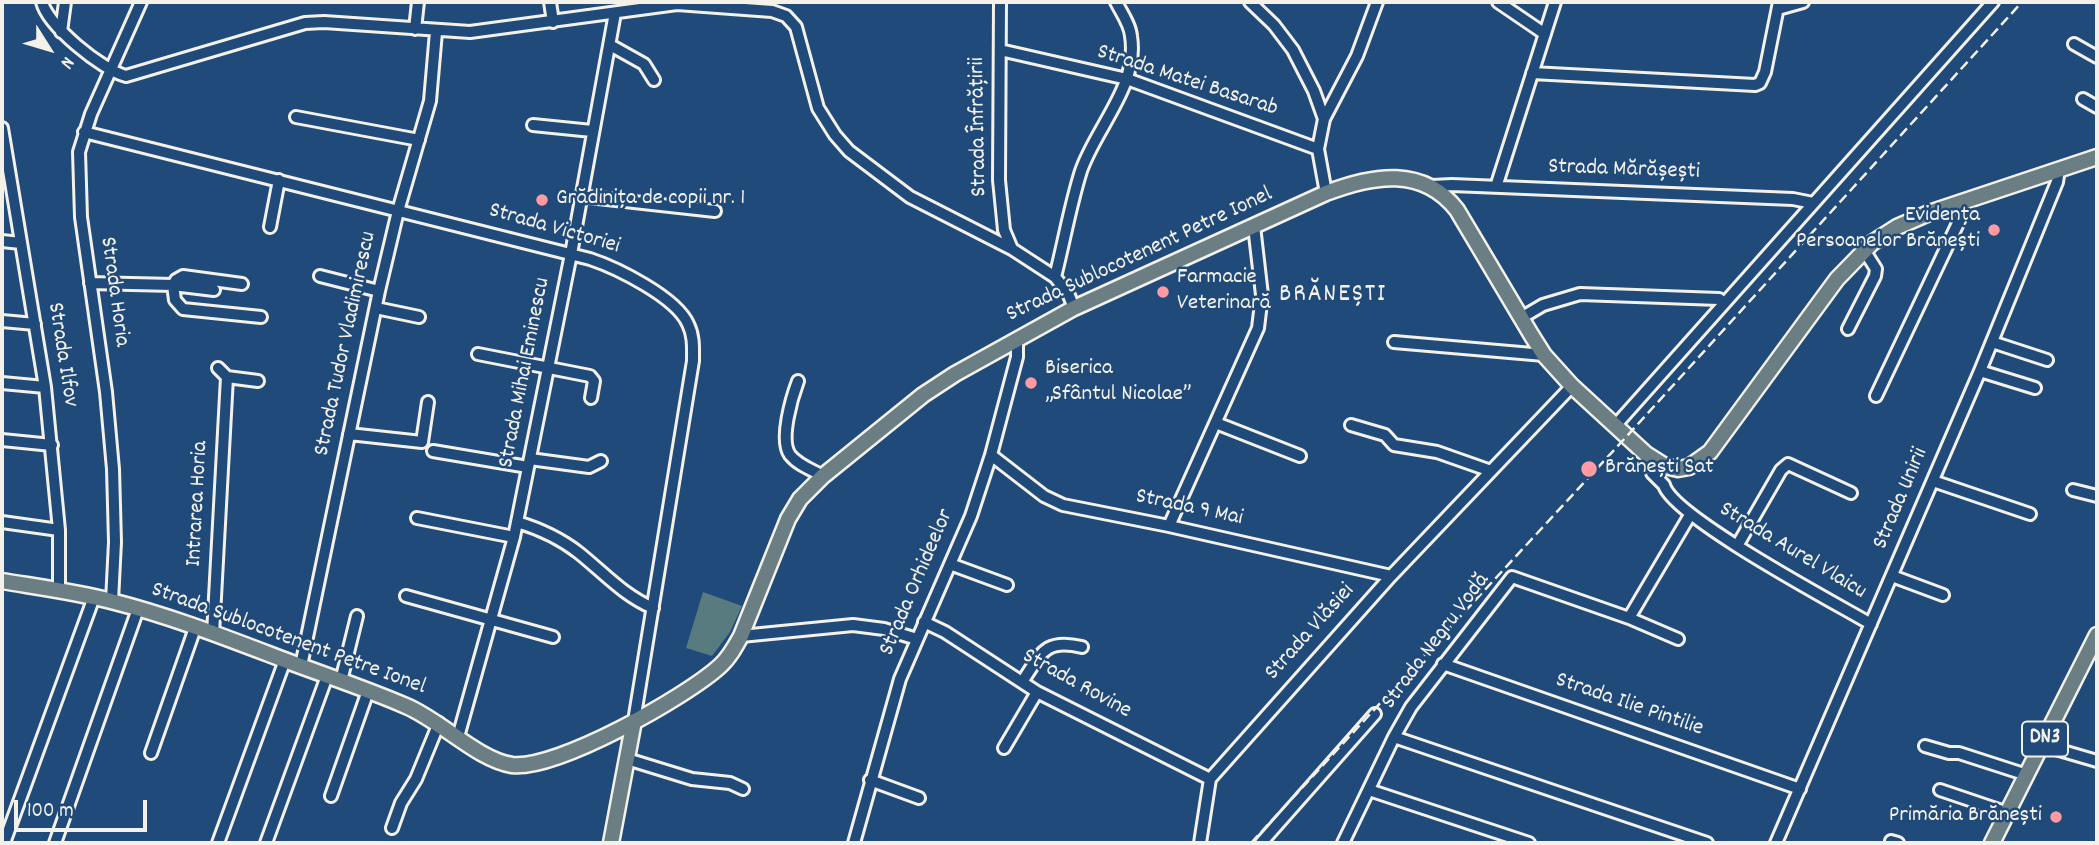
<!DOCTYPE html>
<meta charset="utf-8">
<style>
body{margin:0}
#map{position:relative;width:2099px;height:845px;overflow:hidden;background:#1f4a7a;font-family:Dekko,sans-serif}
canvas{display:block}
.frame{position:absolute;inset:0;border:4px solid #f4f1e8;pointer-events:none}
.north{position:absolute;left:14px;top:14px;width:70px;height:70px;-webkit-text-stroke:5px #1f4a7a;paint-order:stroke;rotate:127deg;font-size:19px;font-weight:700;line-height:28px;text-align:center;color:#f4f1e8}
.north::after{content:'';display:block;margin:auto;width:24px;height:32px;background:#f4f1e8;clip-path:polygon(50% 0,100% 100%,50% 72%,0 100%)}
.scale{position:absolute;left:14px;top:800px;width:133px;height:32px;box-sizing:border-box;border:4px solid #f4f1e8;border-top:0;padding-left:9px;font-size:21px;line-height:24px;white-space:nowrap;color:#f4f1e8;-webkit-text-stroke:5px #1f4a7a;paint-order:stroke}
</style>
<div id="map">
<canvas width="2099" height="845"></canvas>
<div class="frame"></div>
<div class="north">N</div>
<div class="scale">100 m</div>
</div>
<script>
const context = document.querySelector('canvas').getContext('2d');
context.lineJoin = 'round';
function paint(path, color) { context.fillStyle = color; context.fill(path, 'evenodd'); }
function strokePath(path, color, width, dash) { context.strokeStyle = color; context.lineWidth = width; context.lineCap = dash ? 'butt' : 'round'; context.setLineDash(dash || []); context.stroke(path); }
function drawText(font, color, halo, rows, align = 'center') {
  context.font = font + ' Dekko,sans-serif'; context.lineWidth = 5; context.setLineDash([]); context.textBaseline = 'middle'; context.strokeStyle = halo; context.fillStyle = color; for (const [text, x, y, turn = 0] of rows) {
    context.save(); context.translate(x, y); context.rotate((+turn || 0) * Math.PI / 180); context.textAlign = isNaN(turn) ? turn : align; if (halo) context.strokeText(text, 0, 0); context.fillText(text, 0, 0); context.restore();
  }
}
paint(new Path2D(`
 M703,592l39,14 -12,26 -18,24 -26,-8z`), '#587b80');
const minor = new Path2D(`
 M42,2c6,24 60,68 84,74l179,-53 19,-1 146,10 207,-28 95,7 14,5 10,11 22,81 17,27 14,16 61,46 102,52 43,28 13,16 6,15
 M550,2l3,20
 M1000,2l-1,178 5,50 8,19
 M1250,2l24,23 19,25 21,41 10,28 -6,30 8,44
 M1498,2l47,32
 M1778,9l25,-7
 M415,29l3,-27
 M61,32l4,-30
 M2074,44l23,13
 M610,45l34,19 10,16
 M1000,50l127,29 191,70
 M1532,73l223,12 5,-2 5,-11 14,-70
 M2083,99l14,8
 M296,117l123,23
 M1324,119l33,-63 20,-54
 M533,125l59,6
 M2,128l43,259 14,143v61
 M84,132l506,127c27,9 86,38 98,65 6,12 5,24 5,37l-59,360
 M1432,186l20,-1 341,14 20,4
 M1496,187l59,-185
 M580,196l135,15
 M270,227l9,-47
 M2,241l19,2
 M320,276l59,15
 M1055,277c9,-35 15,-71 26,-106 15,-44 58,-85 50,-135 -1,-12 -10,-24 -15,-34
 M90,283l83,2 2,15 8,9 78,8
 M173,285l3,-5 7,-4 59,8
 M173,285l41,5
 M376,308l43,9
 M1521,318l22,-13 37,-11 139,5 5,4
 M2,321l33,3
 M1848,329l27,-53 1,-7 -12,-19
 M1394,342l150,13
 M1992,342l55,18
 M478,354l112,22 4,5 -3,17
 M218,368l9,9 31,4
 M1980,371l55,17
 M798,381c-6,16 -19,59 -8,74 8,10 22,15 33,21
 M2,383l43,4
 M1876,396l84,-177 2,-18
 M1216,423l84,33
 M1351,425l34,10 9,10 43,7 54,19
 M1615,426l378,-424
 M349,434l73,8 6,-40
 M2,440l50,5
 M433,451l95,16
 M991,455l53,41 19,9 106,21 222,50
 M530,459l59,8 12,-6
 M1652,459v14l12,12
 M1933,481l97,33
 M1664,485c9,32 171,118 207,139
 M2073,490l24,6
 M417,518l97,19
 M2,522l57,8
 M517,522c23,7 43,16 62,31 25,20 44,42 74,55
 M1169,526l89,-198 4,-33 -8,-69
 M1737,546l44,-76 7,-6 63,29
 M950,564l57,21
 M1892,576l51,19
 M406,596l147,41
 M112,601l3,-59 -2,-73 -7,-77 -25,-175 -2,-65 12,-38 50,-112
 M1629,618l61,-103
 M924,622l21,10 92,60 173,87
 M213,634l14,-257
 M741,636l112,-11 31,4 33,10
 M1443,664l357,125
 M301,666l78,-375 19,-80 32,-110 6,-69
 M341,681l16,-65
 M1022,682c19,-28 22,-44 60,-35
 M458,737l56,-200 57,-283 44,-241
 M1394,737l313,106
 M2042,745l55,16
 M1925,746l24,7h10l68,22
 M1004,748l33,-56
 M151,753l44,-125
 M627,759l65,20 38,4 13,6
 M870,780l49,18
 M1369,790l160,53
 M1940,790l68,23
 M331,796l37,-105
 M392,828l9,-25 15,-24 23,-56
 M1891,841l7,2
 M4,843l90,-246
 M55,843l83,-234
 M218,843l67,-183
 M266,843l61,-167
 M854,843l46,-164 71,-163 20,-61 26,-98v-18
 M1200,843l10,-64 181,-203 181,-190
 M1261,843l114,-129
 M1343,843l51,-106 17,-30 101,-130 117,41 49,21
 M1776,843l204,-472 77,-189 2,-13`);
const major = new Path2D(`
 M2,581c36,6 74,11 109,20 60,15 118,38 176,60 40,15 80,28 119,45 34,14 72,54 106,59 45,5 174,-68 208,-99 9,-8 15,-19 21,-30l47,-117 12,-20 23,-23 100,-81 32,-21 119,-66 252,-115c47,-18 97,-27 131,17l75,126 12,19 28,31 74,68 19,12 13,3 11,-2 21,-15 127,-173 35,-36 25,-16 32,-14 168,-56
 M611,843l23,-122
 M1992,843l105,-208`);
strokePath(minor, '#f4f1e8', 16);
strokePath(major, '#f4f1e8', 19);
strokePath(minor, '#1f4a7a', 10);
strokePath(major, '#6b7e84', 14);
strokePath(new Path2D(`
 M1251,843l376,-407 395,-434`), '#f4f1e8', 2.5, [10, 5]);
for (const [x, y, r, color] of [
 [542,200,7,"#ff9aa2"],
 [1994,230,7,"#ff9aa2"],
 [1163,292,7,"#ff9aa2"],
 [1031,383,7,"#ff9aa2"],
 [1589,469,9,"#ff9aa2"],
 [2056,817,7,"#ff9aa2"]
]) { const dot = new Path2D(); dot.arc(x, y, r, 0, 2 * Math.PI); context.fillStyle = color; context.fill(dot); strokePath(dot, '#1f4a7a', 2.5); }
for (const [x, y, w] of [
 [2045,739,46]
]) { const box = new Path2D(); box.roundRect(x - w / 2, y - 17.5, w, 35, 5); context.fillStyle = '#1f4a7a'; context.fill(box); strokePath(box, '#f4f1e8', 2); }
drawText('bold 21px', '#f4f1e8', null, [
 ["DN3",2045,739]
]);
drawText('23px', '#f4f1e8', '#1f4a7a', [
 ["Strada Matei Basarab",1187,82,18],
 ["Strada Înfrățirii",980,127,-91],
 ["Strada Mărășești",1624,171,2],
 ["Strada Victoriei",554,230,16],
 ["Strada Sublocotenent Petre Ionel",1140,256,-25],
 ["Strada Horia",113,292,82],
 ["Strada Tudor Vladimirescu",347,344,-78],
 ["Strada Ilfov",61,355,81],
 ["Strada Mihai Eminescu",526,373,-79],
 ["Strada Unirii",1902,499,-67],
 ["Intrarea Horia",199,504,-87],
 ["Strada 9 Mai",1189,509,12],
 ["Strada Aurel Vlaicu",1792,552,31],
 ["Strada Orhideelor",918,583,-67],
 ["Strada Vlăsiei",1311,633,-48],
 ["Strada Sublocotenent Petre Ionel",288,640,20],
 ["Strada Negru Vodă",1437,642,-53],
 ["Strada Rovine",1076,685,29],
 ["Strada Ilie Pintilie",1629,706,19]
]);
drawText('23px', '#f4f1e8', '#1f4a7a', [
 ["Grădinița de copii nr. 1",556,200],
 ["Evidența",1980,217,"right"],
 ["Persoanelor Brănești",1980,243,"right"],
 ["Farmacie",1177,279],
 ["Veterinară",1177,305],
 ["Biserica",1045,370],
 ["„Sfântul Nicolae”",1045,396],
 ["Brănești Sat",1605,469],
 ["Primăria Brănești",2042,817,"right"]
], 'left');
context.letterSpacing = '2px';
drawText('26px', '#f4f1e8', '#1f4a7a', [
 ["BRĂNEȘTI",1333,296]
]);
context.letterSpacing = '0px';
</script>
